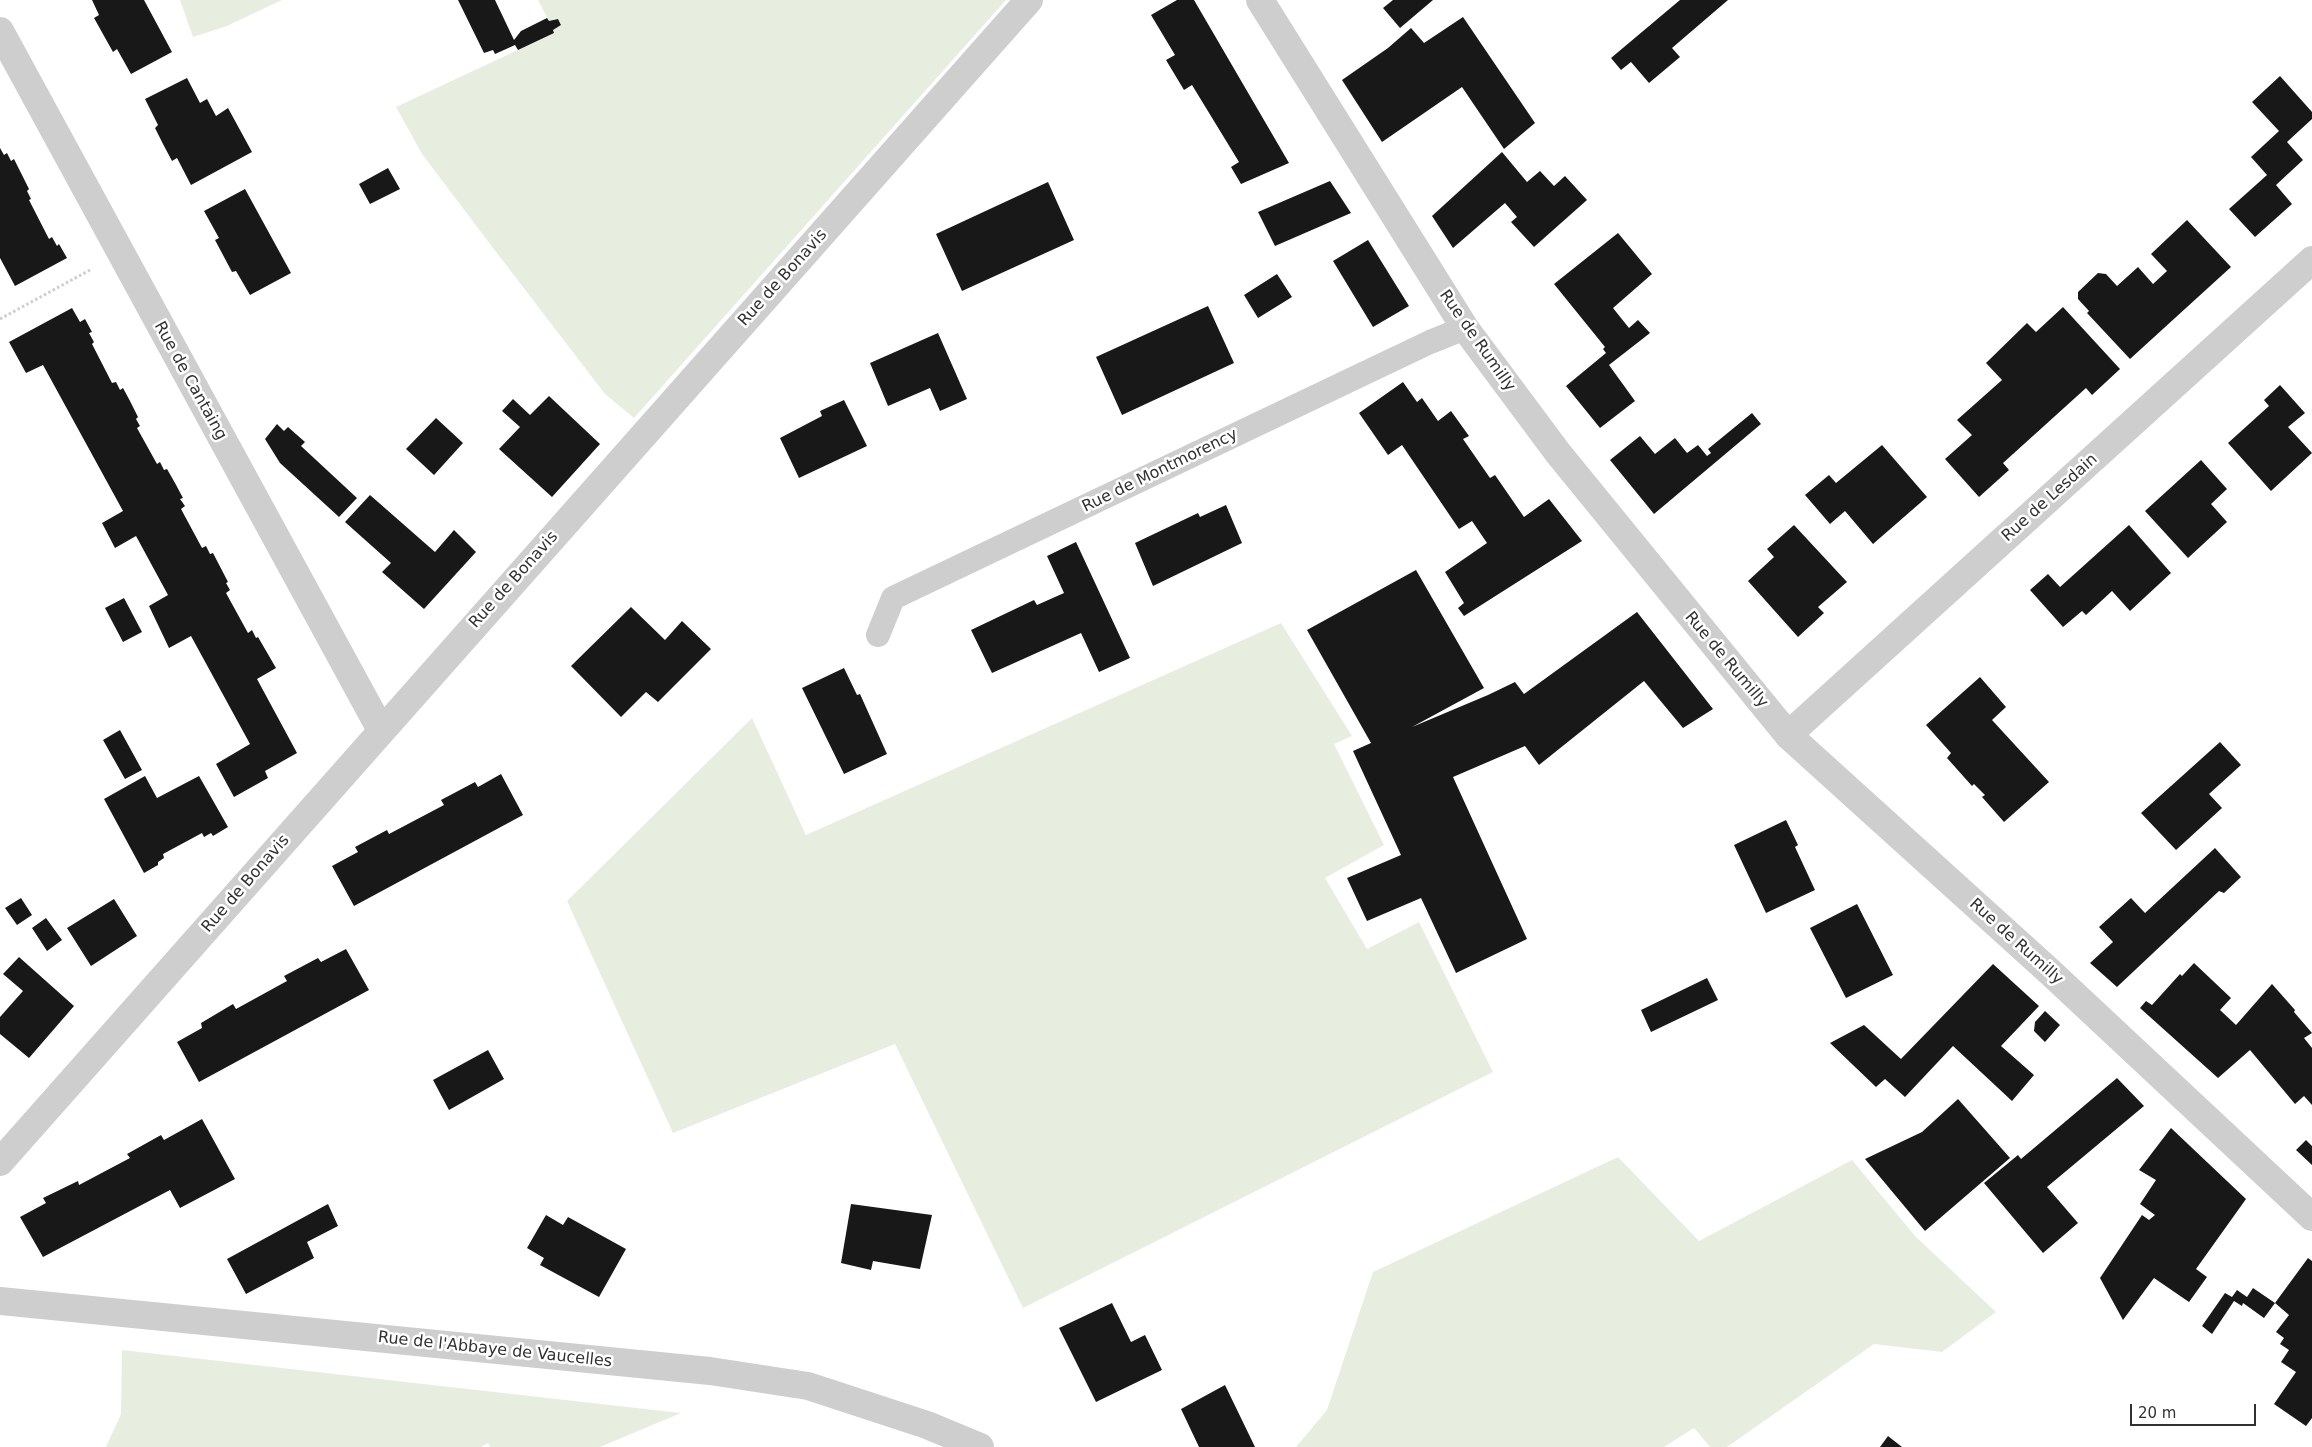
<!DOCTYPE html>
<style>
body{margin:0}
#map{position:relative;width:2312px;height:1447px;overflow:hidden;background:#fff;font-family:"DejaVu Sans",sans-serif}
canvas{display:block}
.scale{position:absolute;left:2130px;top:1404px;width:126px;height:22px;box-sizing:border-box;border:2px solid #313131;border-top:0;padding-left:6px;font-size:15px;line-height:18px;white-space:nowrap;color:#313131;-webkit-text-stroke:4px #fff;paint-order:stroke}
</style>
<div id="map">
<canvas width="2312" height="1447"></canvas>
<div class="scale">20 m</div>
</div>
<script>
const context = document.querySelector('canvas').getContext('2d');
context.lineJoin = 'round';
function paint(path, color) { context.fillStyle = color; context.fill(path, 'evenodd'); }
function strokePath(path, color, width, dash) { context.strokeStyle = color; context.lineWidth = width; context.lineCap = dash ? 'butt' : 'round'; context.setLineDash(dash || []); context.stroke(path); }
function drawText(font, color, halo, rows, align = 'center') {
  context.font = font + ' "DejaVu Sans",sans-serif'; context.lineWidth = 5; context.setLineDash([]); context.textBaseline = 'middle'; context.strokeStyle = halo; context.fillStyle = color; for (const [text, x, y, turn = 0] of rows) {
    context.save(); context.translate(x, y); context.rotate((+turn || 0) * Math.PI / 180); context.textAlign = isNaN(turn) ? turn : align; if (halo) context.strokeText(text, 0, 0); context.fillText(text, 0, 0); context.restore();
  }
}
paint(new Path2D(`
 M180,0h102l-55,26 -34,11z
 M538,0h468l-372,418 -29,-24 -115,-150 -68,-90 -26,-47 158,-74 -1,-3 8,-5 -3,-6 -9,2z
 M1281,623l71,113 -18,8 50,101 -59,33 42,71 52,-27 74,150 -470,236 -128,-264 -222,89 -106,-232 185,-183 54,117z
 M1618,1157l81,84 153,-81 64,77 80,75 -54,40 -68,-8 -147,103h-17l-16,-19 -30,19h-368l31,-37 46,-138z
 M122,1350l559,63 -81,34h-110l-2,-4 -7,4h-375l15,-33z`), '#e8eedf');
paint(new Path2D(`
 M92,0h52l28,52 -41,22 -14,-25 -4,3 -19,-34 5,-3z
 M458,0h37l19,40 7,-9 26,-13 2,3 9,-2 3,6 -8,5 1,3 -36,17 -3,-5 -20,9 -2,-4 -9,3z
 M1177,0h17l95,163 -48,21 -10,-17 8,-5 -47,-77 -8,5 -18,-30 9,-5 -24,-40z
 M1393,0h40l-33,28 -17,-20z
 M1680,0h48l-56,48 8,9 -31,26 -18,-21 -10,8 -10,-12z
 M1463,17l72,106 -31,26 -42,-62 -80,55 -40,-62 46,-32 23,-20 13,15z
 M2280,76l32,36v7l-25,23 16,18 -27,25 16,19 -37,33 -26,-28 38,-34 -16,-18 28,-26 -27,-29z
 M187,78l13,25 7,-4 9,17 12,-8 24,44 -61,33 -14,-27 -5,3 -9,-17 -8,-16 3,-3 -13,-26z
 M0,148l4,7 3,-2 4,8 3,-2 15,30 -2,2 4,8 -2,1 20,39 3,-2 5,9 2,-2 8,14 -52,28 -15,-28z
 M1502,152l25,30 13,-11 14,15 11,-10 22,24 -53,47 -23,-25 6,-5 -12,-14 -52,45 -21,-32z
 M388,168l12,21 -30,15 -11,-20z
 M1330,181l21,32 -76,33 -17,-34z
 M1048,182l26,58 -112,51 -26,-57z
 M245,189l46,84 -41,22 -14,-24 -4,1 -17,-32 4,-2 -15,-27z
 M2187,220l44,47 -101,92 -43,-46 2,-2 -11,-12v-7l20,-19 8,1 11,12 21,-19 15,17 14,-13 -16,-17z
 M1618,233l34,41 -39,34 16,20 9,-8 12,13 -41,32 26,36 -35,27 -34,-42 40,-33 -3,-4 2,-2 -51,-63z
 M1368,240l41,66 -36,21 -40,-66z
 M1277,274l15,23 -34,21 -14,-23z
 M1208,306l26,57 -112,52 -26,-58z
 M2063,307l57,62 -28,26 -6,-7 -42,38 -41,37 6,7 -30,27 -34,-38 27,-24 -15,-15 45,-40 -16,-17 41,-40 9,9z
 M72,308l8,14 5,-3 7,13 -3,1 5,9 -2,2 20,39 4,-1 4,8 3,-2 7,13 8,16 -2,2 4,7 -3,2 20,36 3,-2 4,8 3,-1 8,14 8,15 -3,1 5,7 -4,3 21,39 4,-2 4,8 3,-1 15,29 -2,1 4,7 -4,3 22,40 4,-3 4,8 2,-1 18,31 -19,11 40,74 -32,18 3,7 -34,19 -18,-33 34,-20 -59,-108 -22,12 -20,-42 19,-11 -32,-59 -21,12 -13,-25 21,-12 -80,-146 -17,8 -17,-31z
 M938,333l29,66 -27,12 -10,-23 -42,18 -18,-43z
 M1403,382l14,20 5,-4 16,23 13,-10 18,25 -6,3 27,39 5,-3 29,42 25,-18 33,42 -118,75 -6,-8 6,-5 -19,-31 42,-29 -15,-22 -13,8 -57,-84 -14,10 -29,-42z
 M2280,385l25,28 -17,14 24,26 -41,38 -43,-48 41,-37 -5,-6z
 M549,396l51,48 -48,53 -53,-48 21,-22 -18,-16 11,-12 17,16z
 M844,400l23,46 -68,32 -19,-40 42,-22 -2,-5z
 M1752,413l9,11 -107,90 -44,-54 30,-24 15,18 20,-16 12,15 11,-8 9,11 4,-3 -3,-4z
 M436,418l27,25 -29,32 -28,-26z
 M277,424l7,7 4,-4 17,15 -4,4 56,52 -18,19 -59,-54 -15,-24z
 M1882,445l45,52 -54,47 -28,-33 -15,13 -25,-29 24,-20 7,8z
 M2201,460l26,29 -16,15 16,18 -39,36 -43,-47z
 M370,495l65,57 19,-22 22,22 -52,57 -42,-37 9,-9 -46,-41z
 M1226,505l16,38 -89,43 -18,-43 63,-30 2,4z
 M1794,525l53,57 -29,25 6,6 -26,24 -50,-56 26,-24 -7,-8z
 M2129,525l42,48 -41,38 -18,-20 -26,24 -4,-4 -19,16 -33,-37 18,-16 12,13z
 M1076,542l54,116 -31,14 -18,-39 -89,40 -21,-43 63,-30 3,5 27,-12 -17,-37z
 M1416,570l68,118 -72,39 76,-32 27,-13 9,12 113,-82 76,97 -30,19 -39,-47 -105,84 -14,-19 -72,31 74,162 -71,34 -35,-75 -54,23 -20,-43 54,-23 -48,-104 18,-8 -64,-113z
 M124,598l18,34 -19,10 -18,-34z
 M631,607l34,33 17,-19 29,28 -53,53 -12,-10 -25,25 -50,-51z
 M844,668l13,27 3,-1 27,60 -43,20 -42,-86z
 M1980,677l26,30 -14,13 57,62 -45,40 -22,-25 3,-2 -11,-11 -2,2 -25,-28 4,-5 -25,-28z
 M120,730l22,40 -17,9 -22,-39z
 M2220,742l21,23 -32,29 13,14 -46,42 -35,-37z
 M501,774l22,41 -169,91 -22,-40 26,-14 -3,-5 32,-17 2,4 55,-29 -3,-5 34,-18 3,5z
 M145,776l12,22 42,-22 29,51 -15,9 -2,-3 -7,4 -2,-4 -39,21 1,4 -6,4v3l-14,8 -40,-74z
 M1786,820l12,25 -3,2 20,43 -49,23 -32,-68z
 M2215,848l26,29 -17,16 -5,-2 -102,96 -27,-24 23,-21 -14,-15 32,-29 14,15z
 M21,898l11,17 -15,10 -12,-17z
 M114,899l23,37 -46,30 -24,-38z
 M1857,904l36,71 -47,23 -36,-70z
 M46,918l16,22 -15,11 -15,-23z
 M346,949l23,41 -170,92 -22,-40 25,-14 -1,-5 32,-19 3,5 51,-28 -3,-5 34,-18 3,4z
 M19,957l55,49 -45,52 -29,-24v-17l23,-26 -20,-17z
 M2194,963l37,35 -11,12 16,15 36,-41 23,26 -1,2 18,21 -8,5 8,10v57l-8,-9 -9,8 -45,-54 -32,28 -78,-70 6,-7 6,4 28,-31 2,2z
 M1993,964l46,42 -38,40 33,29 -22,26 -59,-55 -48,51 -20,-18 -9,8 -46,-44 34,-18 37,34z
 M1707,978l11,22 -67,32 -10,-22z
 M2045,1011l15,14 -15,17 -11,-11 1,-9z
 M488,1050l16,29 -55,31 -16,-30z
 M2117,1078l27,28 -97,81 31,36 -35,30 -59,-70 34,-28 3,4z
 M1958,1099l52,59 -85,73 -60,-72 57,-27z
 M202,1119l33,60 -55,29 -10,-18 -127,67 -23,-40 26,-14 -3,-5 35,-17 1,4 51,-27 -3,-4 34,-19 3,5z
 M2171,1128l75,71 -50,70 11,8 -18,25 -35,-24 -31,42 -23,-42 42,-63 7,5 6,-5 -15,-11 16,-24 -17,-10z
 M2306,1140l6,6v19l-16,-15z
 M328,1204l10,22 -31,16 7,16 -68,36 -19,-35z
 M851,1204l81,11 -12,54 -47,-8 -2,9 -30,-7z
 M546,1215l17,10 5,-8 58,32 -27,48 -59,-32 4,-7 -17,-10z
 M2308,1258l4,3v157l-6,8 -32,-22 22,-32 -15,-10 8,-12 -9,-6 4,-6 -8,-6 13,-17 -14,-12 -11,15 -21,-15 -1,3 -8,-5 -22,33 -10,-8 23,-33 7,4 5,-7 10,7 6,-9 22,15z
 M1112,1303l19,39 14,-7 17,35 -66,32 -37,-74z
 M1225,1385l30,62h-56l-18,-38z
 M1888,1436l14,11h-22z`), '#181818');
strokePath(new Path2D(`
 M0,319l90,-49`), '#cecece', 3, [2.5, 2.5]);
strokePath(new Path2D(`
 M878,635l15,-37 537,-256 35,-14`), '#cecece', 24);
strokePath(new Path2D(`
 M1260,0l205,328 93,125 230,282 262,237 262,245
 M0,31l381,699
 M1788,735l524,-475
 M0,1162l1029,-1162
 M0,1301l710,70 98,15 119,39 53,22`), '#cecece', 28);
drawText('16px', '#313131', '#fff', [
 ["Rue de Bonavis",783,278,-48],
 ["Rue de Rumilly",1477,341,55],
 ["Rue de Cantaing",190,381,61],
 ["Rue de Montmorency",1160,471,-26],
 ["Rue de Lesdain",2050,498,-42],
 ["Rue de Bonavis",514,580,-48],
 ["Rue de Rumilly",1726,660,50],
 ["Rue de Bonavis",246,884,-49],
 ["Rue de Rumilly",2016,942,42],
 ["Rue de l'Abbaye de Vaucelles",495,1350,6]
]);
</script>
